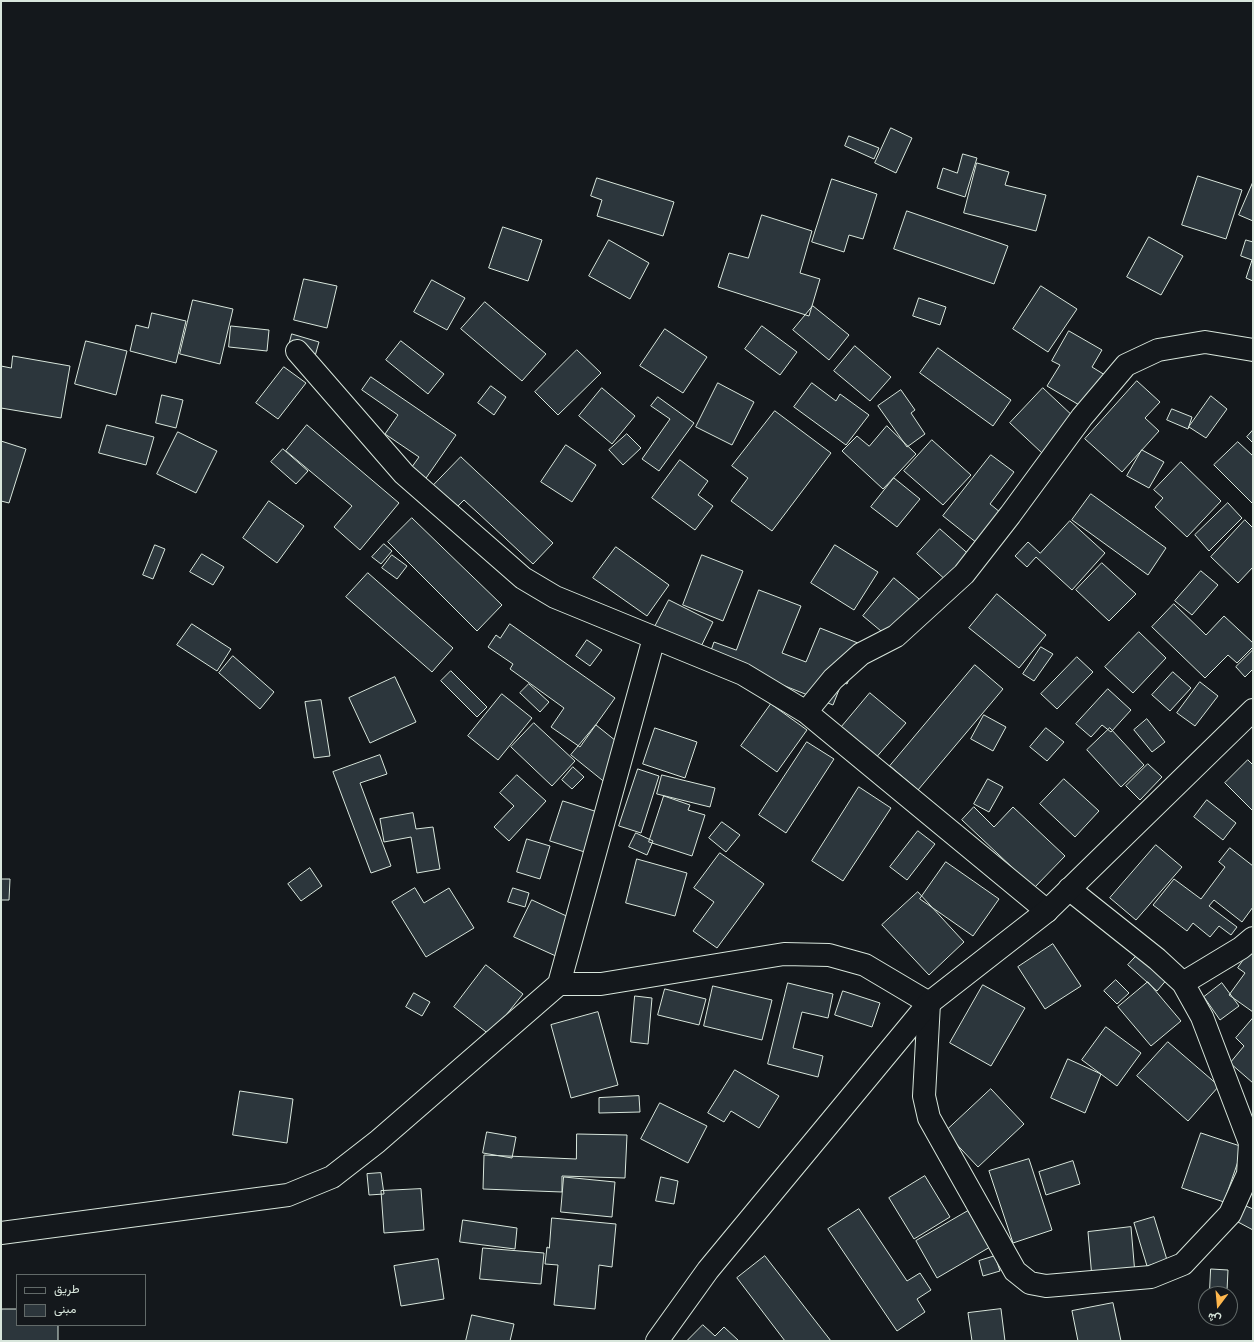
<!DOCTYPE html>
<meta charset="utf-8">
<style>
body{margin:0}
#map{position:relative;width:1254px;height:1342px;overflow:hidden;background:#14181c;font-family:Georgia,Vazirmatn,serif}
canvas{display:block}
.frame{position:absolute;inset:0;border:2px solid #d8e6dc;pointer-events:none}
.legend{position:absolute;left:16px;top:1274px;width:130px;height:52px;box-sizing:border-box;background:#14181c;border:1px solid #626a69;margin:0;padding:5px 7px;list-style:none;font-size:12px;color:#d8e6dc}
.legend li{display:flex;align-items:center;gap:8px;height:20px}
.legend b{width:20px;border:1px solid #626a69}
.north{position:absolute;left:1198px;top:1286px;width:40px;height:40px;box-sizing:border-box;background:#14181c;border:1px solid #626a69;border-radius:50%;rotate:196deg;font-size:11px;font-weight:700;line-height:16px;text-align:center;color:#d8e6dc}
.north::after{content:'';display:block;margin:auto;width:14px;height:18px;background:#ffb74d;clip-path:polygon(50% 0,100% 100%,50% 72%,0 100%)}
</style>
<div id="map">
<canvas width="1254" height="1342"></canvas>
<div class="frame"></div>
<ul class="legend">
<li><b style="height:5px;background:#14181c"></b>طريق</li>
<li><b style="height:11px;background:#2c363c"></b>مبنى</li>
</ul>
<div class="north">ش</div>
</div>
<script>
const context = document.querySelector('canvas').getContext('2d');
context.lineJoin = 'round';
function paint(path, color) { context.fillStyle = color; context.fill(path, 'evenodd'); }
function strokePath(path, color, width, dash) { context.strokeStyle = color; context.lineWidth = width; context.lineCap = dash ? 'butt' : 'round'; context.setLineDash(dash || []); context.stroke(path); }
const building = new Path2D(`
 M891,128l21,10 -16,35 -21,-10z
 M849,136l30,12 -5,11 -29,-13z
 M963,154l14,4 -12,39 -28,-9 6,-20 14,5z
 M977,163l32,9 -4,13 41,10 -10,36 -72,-18z
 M1198,176l44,14 -16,49 -44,-14z
 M597,178l77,24 -11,34 -66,-20 5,-16 -11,-4z
 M832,179l45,15 -14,45 -14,-4 -5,17 -32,-10z
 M1253,182v39l-14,-6z
 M907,211l101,35 -14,38 -100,-35z
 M762,215l50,16 -12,42 20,6 -11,37 -91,-29 11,-34 19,5z
 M503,227l39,13 -14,41 -39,-13z
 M1149,237l34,19 -22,39 -34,-18z
 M609,240l40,23 -19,36 -41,-23z
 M1246,240l7,2v39l-7,-3 6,-18 -11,-4z
 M304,279l33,7 -10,42 -33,-8z
 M432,280l33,18 -18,32 -33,-18z
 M1041,286l36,23 -29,43 -35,-23z
 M919,298l27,9 -6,18 -27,-9z
 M193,300l40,9 -13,55 -40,-10z
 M485,302l61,52 -24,27 -61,-52z
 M813,306l36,29 -20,25 -36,-30z
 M152,313l34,8 -10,42 -46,-12 6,-26 12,3z
 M231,326l38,4 -2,21 -38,-4z
 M762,326l35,26 -17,23 -35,-26z
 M665,329l42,28 -24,36 -43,-27z
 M1069,331l33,19 -10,17 13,8 -19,34 -39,-23 13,-21 -8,-4z
 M292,334l27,8 -4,14 -27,-7z
 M86,341l41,10 -11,44 -41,-11z
 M401,341l43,33 -16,20 -42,-34z
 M855,346l36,31 -21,24 -36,-30z
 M938,348l73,52 -18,26 -73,-53z
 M577,350l24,23 -43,42 -23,-23z
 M13,356l57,10 -9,52 -60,-10v-42l10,2z
 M284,367l22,16 -28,36 -22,-16z
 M371,377l85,58 -32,46 -15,-10 10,-14 -34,-23 13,-19 -36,-25z
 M1137,381l23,21 -15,16 14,13 -37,41 -37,-33z
 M718,383l36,19 -22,43 -36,-18z
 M812,383l24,18 4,-7 29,21 -23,30 -52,-38z
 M491,386l15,11 -12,18 -16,-12z
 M602,388l33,28 -23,28 -33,-28z
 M1043,388l32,30 -33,35 -32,-30z
 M901,390l14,20 -4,3 14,21 -18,13 -29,-41z
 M162,395l21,5 -7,28 -20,-5z
 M1211,396l16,13 -21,29 -17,-11z
 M658,397l36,26 -35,48 -17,-12 28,-40 -19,-13z
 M1172,409l20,8 -4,12 -21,-9z
 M775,411l56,42 -59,78 -41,-30 17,-23 -16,-12z
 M107,425l47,12 -8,28 -47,-12z
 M307,425l92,78 -39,47 -26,-23 18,-21 -66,-55z
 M887,426l29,28 -33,35 -41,-38 15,-15 12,10z
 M1253,430v13l-6,-6z
 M178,432l39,19 -21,42 -39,-19z
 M627,434l14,14 -18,17 -14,-15z
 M932,440l39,35 -28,30 -39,-34z
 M1,441l25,8 -17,54 -8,-2z
 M1238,442l15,14v48l-39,-39z
 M566,445l30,20 -24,37 -31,-20z
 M283,449l25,22 -12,13 -25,-22z
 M1142,450l22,12 -15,26 -22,-12z
 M991,455l23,17 -24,32 21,17 -24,30 -44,-35z
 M461,457l92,86 -20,21 -69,-64 -13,13 -23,-22z
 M680,460l28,21 -10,14 15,11 -18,24 -43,-32z
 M1181,462l40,39 -34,36 -32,-30 8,-9 -9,-8z
 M894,478l26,21 -23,28 -26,-20z
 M1091,494l75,54 -18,27 -76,-55z
 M269,501l35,25 -27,37 -34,-25z
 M1228,503l14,15 -33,33 -14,-16z
 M412,518l90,87 -25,26 -89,-89z
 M1245,520l8,8v39l-15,16 -27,-26z
 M1070,521l35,32 -33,37 -36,-33 -9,10 -12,-11 13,-14 12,11z
 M940,529l41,36 -23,26 -41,-37z
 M384,544l8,7 -11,13 -9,-7z
 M155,545l10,4 -12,30 -10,-4z
 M835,545l43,27 -24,38 -43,-27z
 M616,547l53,38 -22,31 -54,-38z
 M202,554l22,13 -11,18 -23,-13z
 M392,555l15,11 -10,13 -15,-11z
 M702,555l41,16 -20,50 -40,-16z
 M1102,563l34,31 -27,27 -33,-31z
 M1201,571l17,14 -26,30 -17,-14z
 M368,573l85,75 -21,24 -86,-75z
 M894,578l37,31 -32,37 -36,-30z
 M759,590l42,16 -19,47 24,9 14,-34 43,17 -16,39 -5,-2 -9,23 -124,-49 5,-14 22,8z
 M997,594l49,41 -27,33 -50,-40z
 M669,600l44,22 -19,39 -45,-23z
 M1174,604l32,31 18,-19 29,27v4l-16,16 -9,-8 -23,23 -53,-51z
 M192,624l39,25 -14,22 -40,-26z
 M510,624l105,74 -35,49 -29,-20 13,-19 -54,-39 3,-5 -25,-17 8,-12 4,3z
 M1139,632l27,26 -33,35 -28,-26z
 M587,640l15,10 -12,16 -14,-10z
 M1041,647l12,7 -19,27 -11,-7z
 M1253,650v19l-8,8 -9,-10z
 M233,656l41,36 -14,17 -41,-36z
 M1077,657l16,15 -36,37 -16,-15z
 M975,665l28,24 -85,101 -28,-24z
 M451,671l36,36 -10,10 -36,-36z
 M1173,672l18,16 -21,23 -18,-16z
 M395,677l21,45 -46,21 -21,-45z
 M1200,682l18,14 -23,30 -18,-13z
 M529,684l20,18 -9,10 -20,-19z
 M1108,689l23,21 -20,22 -9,-7 -11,12 -15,-13z
 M870,693l36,30 -32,37 -35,-30z
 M502,694l30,24 -34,42 -30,-24z
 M321,700l9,56 -16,2 -9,-56z
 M771,704l36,26 -30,42 -36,-26z
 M984,715l22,12 -13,24 -22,-12z
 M1147,719l18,23 -13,10 -18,-22z
 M534,723l41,38 -23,25 -41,-39z
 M596,725l35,28 -24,31 -36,-29z
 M655,728l42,14 -12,36 -42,-14z
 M1046,728l18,14 -17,19 -17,-14z
 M1110,728l34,37 -23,22 -34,-37z
 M807,742l27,17 -48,74 -27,-18z
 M380,755l7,19 -27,9 31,83 -20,7 -38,-101z
 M1248,760l5,5v46l-28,-28z
 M1148,764l14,13 -22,23 -14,-14z
 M573,767l11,10 -12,12 -10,-9z
 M638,769l21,7 -18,57 -22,-7z
 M517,775l29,26 -37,40 -15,-14 20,-21 -14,-13z
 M662,775l53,13 -5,19 -53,-13z
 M988,779l15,8 -14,25 -15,-8z
 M1064,779l35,32 -24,26 -35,-33z
 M859,787l32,21 -48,73 -31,-20z
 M664,796l26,9 -2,5 17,5 -13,41 -43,-14z
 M1207,800l29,23 -13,17 -29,-23z
 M563,801l44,14 -13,40 -44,-14z
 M974,807l20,20 19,-20 52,49 -31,32 -72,-68z
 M413,813l3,16 17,-2 7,42 -23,4 -6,-36 -27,5 -4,-23z
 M722,822l18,13 -14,17 -17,-14z
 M918,831l17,13 -28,36 -17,-13z
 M636,833l17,8 -6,14 -18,-8z
 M527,839l23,7 -10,33 -23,-7z
 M1156,845l26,22 -46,53 -26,-22z
 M1230,848l23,18v41l-11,15 -28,-22 -5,6 28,21 -6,8 -12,-9 -9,11 -17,-14 -6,8 -34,-26 21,-26 27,20 24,-32 -6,-5z
 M720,853l44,31 -47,64 -24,-17 21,-29 -20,-14z
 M637,859l50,14 -12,43 -49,-13z
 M946,862l53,37 -26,37 -53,-37z
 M310,868l12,18 -21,15 -13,-17z
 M1,879h9l-1,21h-8z
 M415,888l9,15 25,-15 25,40 -48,29 -34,-55z
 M513,888l16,5 -4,14 -17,-5z
 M918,892l46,50 -35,33 -47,-50z
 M532,900l43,20 -17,37 -44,-20z
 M1053,944l28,42 -36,23 -27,-42z
 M1253,946v66l-24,-17 16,-22 -7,-5z
 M1141,951l28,26 -12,14 -29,-26z
 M486,965l37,29 -33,41 -36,-28z
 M1116,980l13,13 -12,11 -13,-13z
 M1148,982l33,39 -30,25 -33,-39z
 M788,983l45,11 -5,24 -26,-6 -9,36 30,8 -5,21 -50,-13z
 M1222,983l17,23 -19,14 -16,-23z
 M983,985l42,23 -34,58 -41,-23z
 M713,986l59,14 -10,40 -58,-14z
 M665,989l41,10 -7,26 -41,-10z
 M843,991l37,12 -8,24 -37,-12z
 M414,993l16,9 -8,14 -16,-9z
 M635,996l17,2 -4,46 -17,-2z
 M598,1012l20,73 -47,13 -20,-73z
 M1253,1018v65l-23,-20 14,-17 -8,-8z
 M1106,1027l35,26 -24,33 -35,-26z
 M1168,1042l51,44 -31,35 -51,-45z
 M1068,1059l33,15 -16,39 -34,-15z
 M735,1070l44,26 -20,32 -28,-17 -7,11 -16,-9z
 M991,1089l33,35 -46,43 -33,-35z
 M240,1091l53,8 -6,44 -54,-8z
 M639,1096l1,16 -41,1v-15z
 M660,1103l47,23 -19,37 -47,-24z
 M487,1132l29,5 -4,21 -29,-5z
 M1201,1133l42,14 -19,55 -42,-14z
 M577,1134l50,1 -2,43 -63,-2v16l-79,-3 1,-34 92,4z
 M1029,1159l23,71 -39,13 -24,-72z
 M1073,1161l7,23 -34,11 -7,-23z
 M381,1173l3,21 -15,1 -2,-21z
 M925,1176l25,41 -36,22 -25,-41z
 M564,1177l51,5 -3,35 -51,-5z
 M661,1177l17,4 -4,23 -18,-3z
 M421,1189l3,41 -40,3 -3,-42z
 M1246,1206l7,3v21l-15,-8z
 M859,1209l48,72 13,-8 11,17 -14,9 8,13 -28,19 -69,-102z
 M968,1211l22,36 -53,31 -21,-37z
 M1154,1217l13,43 -20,6 -13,-43z
 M552,1218l64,6 -4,43 -13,-2 -4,44 -41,-4 4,-40 -13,-1 2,-17 2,1z
 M463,1220l54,8 -2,21 -55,-7z
 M1131,1227l4,47 -43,4 -4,-46z
 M483,1248l61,5 -3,31 -61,-5z
 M765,1256l66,85h-46l-48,-63z
 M995,1256l5,15 -17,5 -4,-15z
 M438,1259l6,40 -43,7 -7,-40z
 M1211,1269l17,1 -1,21 -17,-1z
 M1113,1303l8,38h-43l-6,-30z
 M2,1309h15v16h41v16h-57z
 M1001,1309l4,32h-33l-4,-28z
 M472,1315l42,9 -4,17h-44z
 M703,1325l12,11 9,-9 15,14h-52z`);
paint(building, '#2c363c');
strokePath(building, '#d8e6dc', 1);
const street = new Path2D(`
 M297,351l107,123 119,104 32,19 188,77 63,38 241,199
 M806,712l27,-33 28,-25 35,-18 68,-62 46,-59 72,-98 44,-52 32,-15 47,-8 48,8
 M1183,983l58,-35 12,-10
 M559,984l95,-346
 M1,1233l287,-38 44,-18 45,-35 182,-158h42l183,-30 45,1 36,10 64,38 -5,93 5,22 86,153 15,12 16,3 105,-9 32,-13 47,-50 18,-40 2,-31 -48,-126 -19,-34 -26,-24 -88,-70`);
const secondary = new Path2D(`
 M657,1341l51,-71 221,-267 118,-92 206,-201`);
strokePath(street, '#d8e6dc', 24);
strokePath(secondary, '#d8e6dc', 24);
strokePath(street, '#14181c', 22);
strokePath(secondary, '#14181c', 22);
</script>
